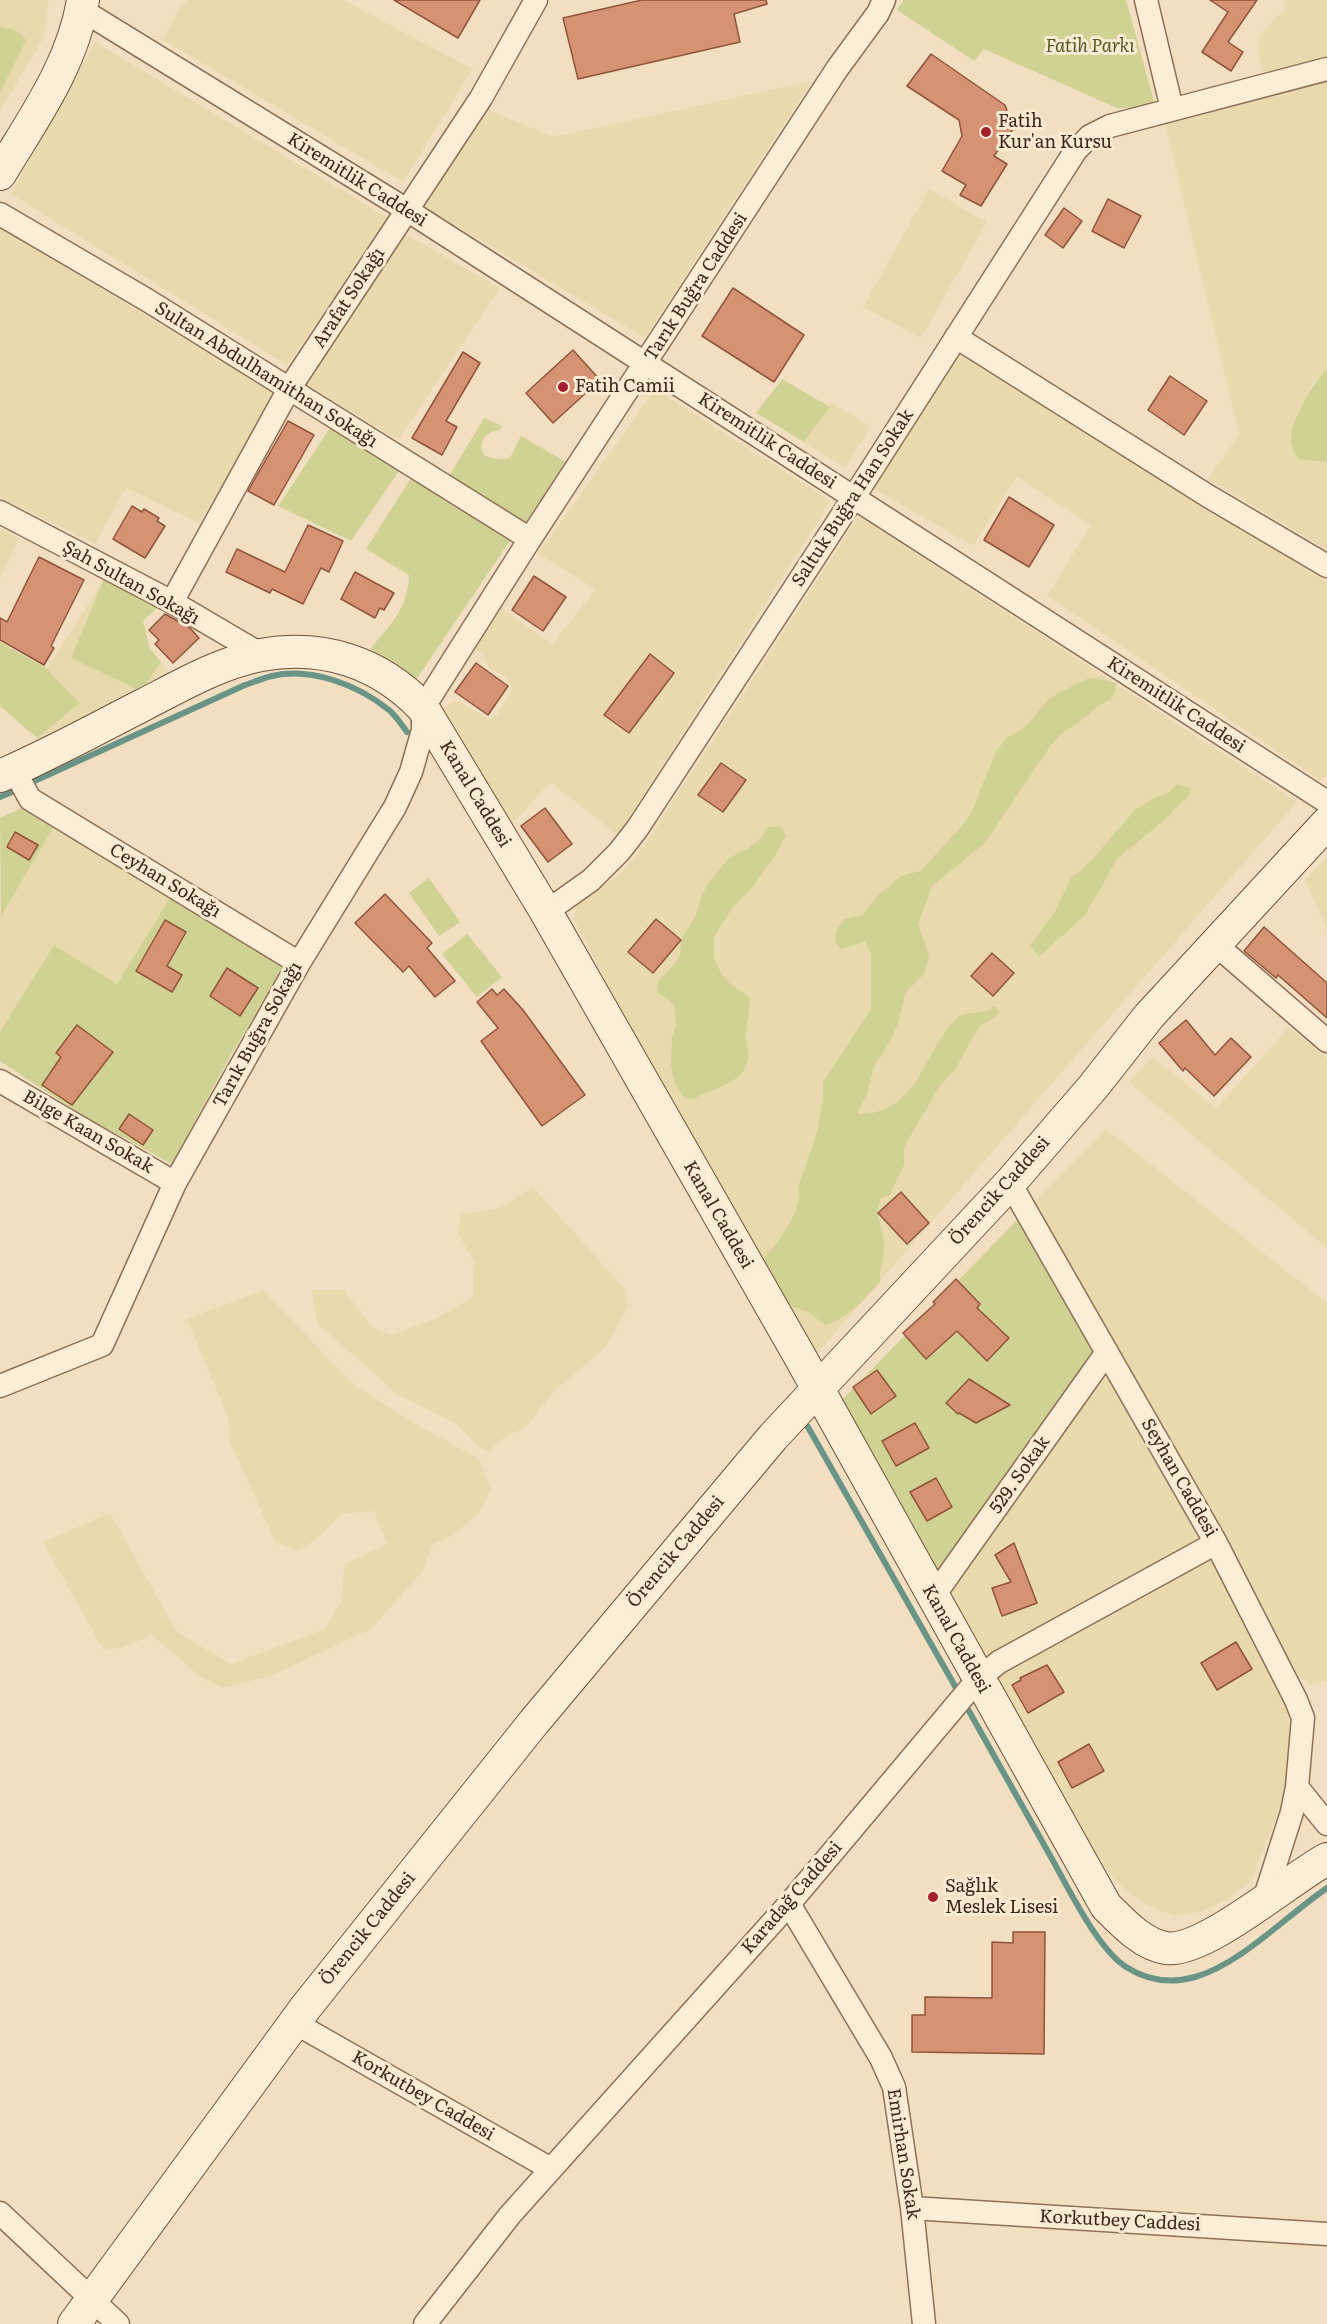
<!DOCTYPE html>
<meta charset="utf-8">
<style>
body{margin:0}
canvas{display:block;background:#f2dfc1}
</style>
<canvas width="1327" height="2324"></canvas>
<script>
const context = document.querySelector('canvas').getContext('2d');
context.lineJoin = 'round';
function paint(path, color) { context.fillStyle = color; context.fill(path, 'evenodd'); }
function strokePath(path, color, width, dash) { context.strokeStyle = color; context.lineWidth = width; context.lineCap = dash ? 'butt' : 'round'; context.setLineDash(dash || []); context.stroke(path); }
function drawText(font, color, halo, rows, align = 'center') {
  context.font = font + ' Literata,serif'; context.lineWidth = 6; context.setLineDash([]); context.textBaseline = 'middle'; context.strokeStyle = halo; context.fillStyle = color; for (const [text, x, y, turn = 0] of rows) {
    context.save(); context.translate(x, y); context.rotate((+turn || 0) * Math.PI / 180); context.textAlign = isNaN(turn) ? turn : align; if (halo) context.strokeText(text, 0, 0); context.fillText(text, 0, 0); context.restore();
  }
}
paint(new Path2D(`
 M0,0h49l-5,37 -44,74z
 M188,0h155l130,69 -70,113 -240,-142 16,-31z
 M1284,0h43v57l-64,16 -5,-19 2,-18 15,-18 10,-7z
 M95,42l295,177 -103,146 -276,-171z
 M812,81l-167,257 -220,-131 59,-99 65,27 9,1z
 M1327,82v287l-16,18 -21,48 8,24 29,3v88l-119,-71 31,-45 -74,-310z
 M929,189l58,33 -66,116 -58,-31z
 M0,227l277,168 -78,128 -73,-35 -31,56 -95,-47z
 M404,233l96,55 -102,152 -93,-57z
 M957,350l370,231v193l-6,7 -274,-185 44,-71 -74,-48 -44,69 -100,-58z
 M655,389l176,112 -213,334 -68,-53 -40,45 -63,-102 -3,-15 6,-7 9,-2 29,18 9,-4 12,-20 3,-7 -7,-11 -15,-9 -6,-9 1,-4 -11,-6 28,-41 50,36 44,-55 -58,-35z
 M832,403l38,23 -24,42 -42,-25z
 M859,516l438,286 -482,554 -171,-302 -71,-136 5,-16 41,-27 25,-29z
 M0,528l19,10 -19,41z
 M104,579l55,27 -16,15 7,28 23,28 -129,67 -44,-38v-64l47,26z
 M56,823l118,68 -57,93 -117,48v-117z
 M1327,857v72l-22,-49z
 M1289,1027l38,31v190l-198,-166 24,-25 63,51z
 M1106,1129l221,174v378l-17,4 -11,-9 -265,-474z
 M533,1187l93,103 2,17 -22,40 -50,42 -30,38 -26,13 -11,12 -11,-5 -20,-22 -61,-31 -80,-71 -5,-33h32l28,37 18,8 45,-16 38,-22 1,-36 -16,-27 3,-20 39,-6z
 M263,1290l91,95 67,42 58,32 12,31 -11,22 -30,25 -17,7 -11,28 -51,57 -100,47 -49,12 -21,-11 -49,-42 -30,13 -19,1 -60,-107 67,-29 67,119 54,32 94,-35 16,-27 4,-38 42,-20 -13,-33 -33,3 -21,22 -21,15 -23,-8 -46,-101 -2,-25 -41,-98z
 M1108,1372l163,296 15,39 6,23 -1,31 -7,37 -33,83 -26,20 -25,11 -25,4 -29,-11 -29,-22 -29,-36 -138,-253z`), '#e9daae');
paint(new Path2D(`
 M903,0h223l30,108h-39l-133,-59 -10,12 -77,-51z
 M0,27c12,2 21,3 26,14l-26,52z
 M1327,369v93l-29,-3c-4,-7 -8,-13 -7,-22 1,-18 23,-56 36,-68z
 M782,379l48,28 -26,35 -48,-29z
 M484,418l18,8 -2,4c-15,1 -24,14 -15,26 30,8 24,1 36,-20l45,26 -41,62 -77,-46z
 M330,428l69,43 -48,70 -73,-35z
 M411,478l99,63 -95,140 -45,-32c20,-24 38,-40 39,-74l-43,-26z
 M104,579l55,27 -16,15 7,28 11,13 -20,29 -70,-33z
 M0,642l47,27 33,34 -43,35 -37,-32z
 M1096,678l20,5 -1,9 -5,8 -12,6 -21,18 -15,9 -11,12 -66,98 -53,43 -14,39 11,30 -5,19 -19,19 -6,28 -7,17 -18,29 -8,30 -9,17c60,2 65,-60 99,-95 9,-8 16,-5 26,-7 4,-1 9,-4 13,-6l5,7 -21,14 -24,43 -16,17 -35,60v18l-14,30 -9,3c-7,16 -1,22 2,37 4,16 -4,31 -3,47 -16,18 -32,37 -55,43l-17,-13 -16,-6 -19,-12 -12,-33 17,-19 16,-27 5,-15 -1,-13 19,-54 6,-35v-16l48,-73v-55l-6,-12 -24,7 -6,-7 2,-13 8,-10 18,-4 13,-18 25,-21 19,-5 42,-45 9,-13 25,-62 11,-13 19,-12 21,-25 11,-8 29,-14z
 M1178,784l13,5 -3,8 -10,8 -11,13 -50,41 -32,56 -46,42 -9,-12 25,-33 16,-34 18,-15 46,-53 17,-11 15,-6z
 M28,805l28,18 -55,93 -1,-98z
 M780,826l6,9 -9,18 -25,35 -20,20 -18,29v21l6,13 9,12 20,14c2,14 -3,25 -3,38 -1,8 3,15 2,24 -3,24 -36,30 -55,40l-8,-1 -10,-13 -4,-20 1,-28 4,-12 -2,-21 -17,-12 1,-11 17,-18 5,-9 1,-14 15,-25 6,-21 8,-13 19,-23 20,-10 11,-9 7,-12z
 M429,878l31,44 -21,14 -30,-43z
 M174,891l113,72 -55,90 -60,111 -85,-46 -87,-57v-29l54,-87 63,39z
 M467,934l35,43 -25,20 -35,-43z
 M1019,1218l75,137 -156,216 -97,-170z`), '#d0d294');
strokePath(new Path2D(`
 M28,784l217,-99c9,-3 18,-7 27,-9 40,-9 86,9 117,34 7,6 13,15 18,22
 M0,797l19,-8
 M808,1427l152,268
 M965,1704c29,52 58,103 87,155 17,30 45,89 74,108 22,14 44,17 69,10 46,-13 92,-62 132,-89`), '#6a9486', 6);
const building = new Path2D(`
 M394,0h86l-22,38z
 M642,0h124l1,4 -33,10 6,28 -162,37 -15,-61z
 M1210,0h47l-29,42 15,10 -12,19 -29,-19 26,-40z
 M931,54l74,51 8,24 -19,27 13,8 -26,42 -21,-11 6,-10 -24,-14 20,-35 -3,-16 -52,-34z
 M1108,199l33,17 -17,32 -32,-17z
 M1064,208l18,13 -19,27 -18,-13z
 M733,288l71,47 -30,47 -72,-46z
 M573,350l27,30 -47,43 -27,-30z
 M463,352l17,11 -34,58 11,6 -15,28 -30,-17z
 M1170,376l37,25 -23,34 -36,-25z
 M288,421l26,14 -40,70 -26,-14z
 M1009,497l45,28 -25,42 -45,-27z
 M132,506l10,6 2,-3 15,9 -2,3 8,5 -20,32 -32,-19z
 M308,525l35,16 -14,31 -8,-4 -18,36 -31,-15 -2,4 -44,-21 11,-23 48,23z
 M39,557l45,23 -33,66 3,2 -10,17 -44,-25v-22l7,4z
 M355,572l39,21 -10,17 -4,-2 -5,10 -34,-19z
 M534,576l32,21 -23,34 -31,-21z
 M165,614l25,14 9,10 -26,25 -18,-19 4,-4 -10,-10z
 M650,654l24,19 -45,60 -25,-18z
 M476,663l32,23 -20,29 -33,-23z
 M721,763l25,17 -23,32 -25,-17z
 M545,808l27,36 -24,18 -27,-36z
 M15,832l23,13 -9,15 -22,-13z
 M385,894l47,49 -5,5 28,33 -20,16 -26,-31 -6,6 -48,-49z
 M656,919l25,21 -28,33 -25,-21z
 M165,920l21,12 -19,34 15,9 -10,17 -36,-21z
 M1264,927l63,56v35l-49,-43 -2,3 -32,-27z
 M992,953l22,20 -21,23 -22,-20z
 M227,968l31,20 -18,28 -30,-20z
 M492,989l5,6 7,-6 19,21 62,85 -43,31 -61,-85 17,-13 -21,-26z
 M1186,1020l29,35 16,-17 20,19 -37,39 -29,-28 -2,3 -24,-28z
 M77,1025l36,27 -41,53 -30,-20 19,-28 -5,-4z
 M129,1114l24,16 -10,15 -24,-16z
 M901,1192l28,31 -22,21 -29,-31z
 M956,1279l24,25 -3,4 32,30 -22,23 -30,-30 -31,28 -23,-26 32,-29 -2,-2z
 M877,1370l19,26 -25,18 -18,-27z
 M969,1379l41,26 -34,18 -17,-10 -1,1 -12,-11z
 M915,1423l14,25 -33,18 -14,-25z
 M936,1478l16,29 -25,14 -17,-29z
 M1014,1543l23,60 -35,13 -10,-28 19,-6 -16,-27z
 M1236,1642l16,27 -35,21 -16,-27z
 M1047,1665l17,27 -36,21 -16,-28 9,-5 -1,-2z
 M1089,1744l15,27 -32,17 -14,-26z
 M1013,1932h32l-1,122 -132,-2v-37h13v-18l67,1v-56l21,1z`);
paint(building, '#d59373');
strokePath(building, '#90543a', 1.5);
const street = new Path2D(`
 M1146,0l26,109
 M82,10l325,200 920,592
 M0,214l147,86 383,239
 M956,337l252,159 119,70
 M0,512l172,90 90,53
 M172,602l117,-213 192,-291 55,-98
 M14,770l16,29 269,164
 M546,912l45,-32 28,-28 18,-23 217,-332 222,-347 14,-14 20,-10 217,-57
 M1215,944l112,97
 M0,1081l175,102
 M1010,1183l206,360 80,157 7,18 -6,69 -5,25 -28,88
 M0,1386l102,-41 73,-162 124,-220 96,-156 16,-35 12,-42v-22l107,-169 307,-470 41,-56 6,-13
 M933,1597l174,-245
 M1297,1787l30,37
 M789,1904l92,154 13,29 18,121 12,116
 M295,2023l256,146
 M912,2208l415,26
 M0,2213l118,111
 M425,2324l85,-109 279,-311 189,-225 21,-17 217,-119`);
const secondary = new Path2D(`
 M0,174c33,-55 73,-110 83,-174
 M0,776c49,-21 96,-47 143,-71 37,-19 76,-42 118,-50 62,-11 118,7 162,53l123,204 253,443 307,551c16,16 36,38 60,42 37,6 125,-70 161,-89
 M74,2324l232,-317 228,-285 239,-285 237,-254 83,-96 56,-71 178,-193`);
strokePath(street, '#8e6f57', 25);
strokePath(secondary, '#70503a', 34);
strokePath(street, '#fcedd6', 22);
strokePath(secondary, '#fcedd6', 32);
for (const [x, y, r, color] of [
 [986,132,6,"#a4202d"],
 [563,387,6,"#a4202d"],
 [933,1897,6,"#a4202d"]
]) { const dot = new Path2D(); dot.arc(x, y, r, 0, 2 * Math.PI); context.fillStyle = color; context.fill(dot); strokePath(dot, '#f9ead2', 2); }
drawText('italic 18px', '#525b21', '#f9ead2', [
 ["Fatih Parkı",1090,47]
]);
drawText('18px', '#3d291c', '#f9ead2', [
 ["Fatih",998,122],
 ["Kur'an Kursu",998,143],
 ["Fatih Camii",575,387],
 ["Sağlık",945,1887],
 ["Meslek Lisesi",945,1908]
], 'left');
drawText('18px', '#3d291c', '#f9ead2', [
 ["Kiremitlik Caddesi",357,180,32],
 ["Tarık Buğra Caddesi",696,287,-57],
 ["Arafat Sokağı",349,298,-57],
 ["Sultan Abdulhamithan Sokağı",266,375,32],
 ["Kiremitlik Caddesi",767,441,33],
 ["Saltuk Buğra Han Sokak",853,498,-57],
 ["Şah Sultan Sokağı",131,583,29],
 ["Kiremitlik Caddesi",1176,705,33],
 ["Kanal Caddesi",475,794,59],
 ["Ceyhan Sokağı",165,881,31],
 ["Tarık Buğra Sokağı",258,1035,-61],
 ["Bilge Kaan Sokak",88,1132,30],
 ["Örencik Caddesi",1000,1191,-48],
 ["Kanal Caddesi",718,1215,60],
 ["529. Sokak",1020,1475,-55],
 ["Seyhan Caddesi",1179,1478,60],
 ["Örencik Caddesi",676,1552,-50],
 ["Kanal Caddesi",956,1639,61],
 ["Karadağ Caddesi",792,1898,-49],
 ["Örencik Caddesi",368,1929,-51],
 ["Korkutbey Caddesi",423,2096,30],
 ["Emirhan Sokak",903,2154,81],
 ["Korkutbey Caddesi",1120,2221,3]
]);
</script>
